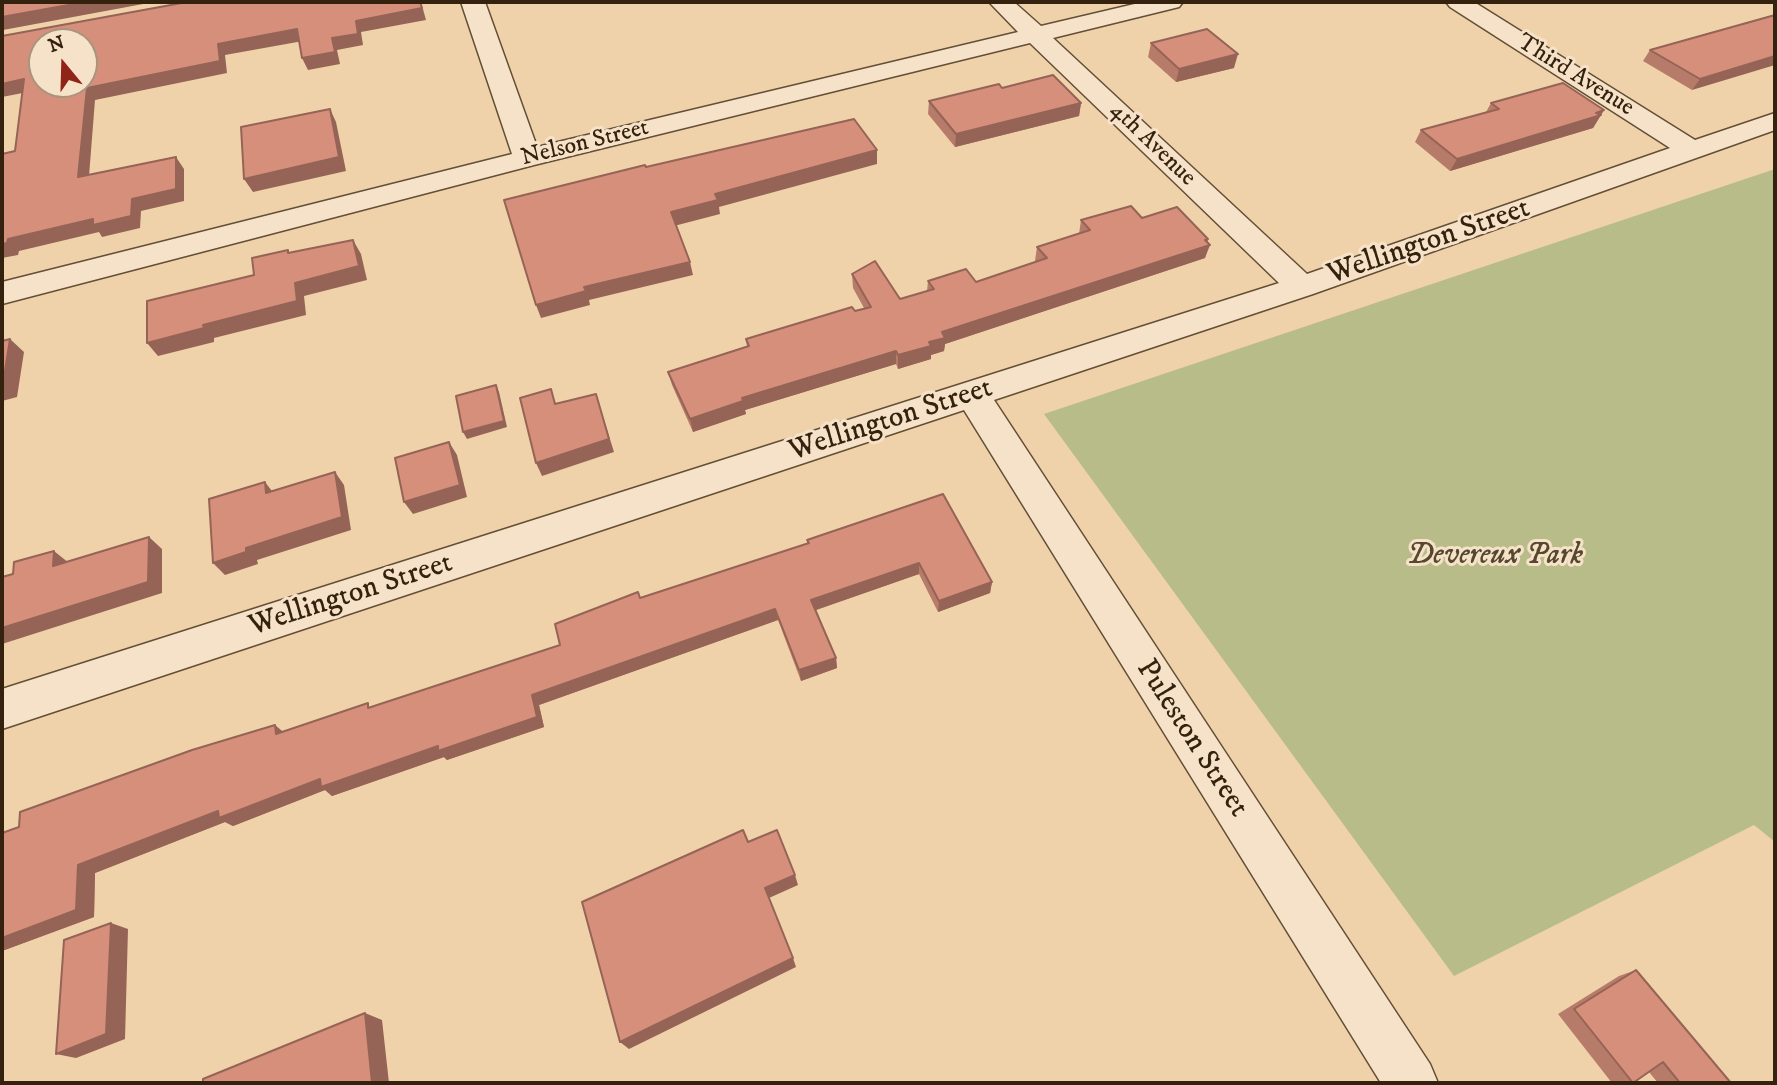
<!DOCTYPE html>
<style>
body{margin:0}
#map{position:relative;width:1777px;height:1085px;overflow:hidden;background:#f0d2aa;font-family:"IM FELL DW Pica",serif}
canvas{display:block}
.frame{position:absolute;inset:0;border:4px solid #34220f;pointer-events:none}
.north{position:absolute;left:28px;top:28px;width:70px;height:70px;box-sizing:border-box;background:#f5e2c8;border:2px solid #a8957e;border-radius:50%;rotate:341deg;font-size:19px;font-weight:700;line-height:28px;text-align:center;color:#34220f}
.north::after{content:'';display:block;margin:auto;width:24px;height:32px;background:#8f2418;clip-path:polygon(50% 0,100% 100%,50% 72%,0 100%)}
</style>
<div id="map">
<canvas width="1777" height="1085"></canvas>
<div class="frame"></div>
<div class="north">N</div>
</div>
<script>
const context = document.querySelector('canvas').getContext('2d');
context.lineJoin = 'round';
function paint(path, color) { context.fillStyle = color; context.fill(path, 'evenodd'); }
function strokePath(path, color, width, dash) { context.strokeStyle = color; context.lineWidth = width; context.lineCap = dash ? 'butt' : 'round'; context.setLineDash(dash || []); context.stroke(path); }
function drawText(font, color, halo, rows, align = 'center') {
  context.font = font + ' "IM FELL DW Pica",serif'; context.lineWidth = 6; context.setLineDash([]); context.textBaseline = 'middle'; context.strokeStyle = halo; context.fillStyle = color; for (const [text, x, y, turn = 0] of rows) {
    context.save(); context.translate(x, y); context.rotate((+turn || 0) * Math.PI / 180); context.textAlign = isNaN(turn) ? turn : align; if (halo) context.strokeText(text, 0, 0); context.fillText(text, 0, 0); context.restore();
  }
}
paint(new Path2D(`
 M1775,169v673l-21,-17 -300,151 -410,-562z`), '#b8bc89');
const minor = new Path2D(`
 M461,2h24l52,145 481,-115 -29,-30h25l27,24 102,-24h40l-4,5 -126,31 254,236 363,-126 -220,-141 -4,-5h28l221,138 80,-27v17l-462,164 -319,106 436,664 8,19h-57l-417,-673 -962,319v-40l1277,-406 -249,-240 -496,122 -532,139v-22l510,-128z`);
strokePath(minor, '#634e36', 3);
paint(minor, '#f5e2c8');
paint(new Path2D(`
 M1775,15l-83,75 -49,-29 7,-11z
 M1151,43l83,25 -58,14 -28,-25z
 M1002,88l79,15 -2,13 -124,31 -27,-33 1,-13z
 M1491,103l113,7 -11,18 -143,43 -35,-29 6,-12 65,-18z
 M1142,218l66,21 -3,19 -260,86 -1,7 -13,4v4l-33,10 -2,-5 -151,46 1,4 -53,18 -21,-47 -4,-13 79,-25 -1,-8 118,-31 -11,-20 -1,-14 48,25 27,-8 1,-10 48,1 60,-20 -1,-1 2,-14 42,-13 2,-14z
 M943,494l49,88 -2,11 -52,19 -19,-38 -103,36 20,48 1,10 -36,13 -23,-61 -239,85 5,22 -97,33 -3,-3 -112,39 -7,-6 -92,36 -8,-4 -130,51 -1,44 -92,34v-118l281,-101 88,-25 189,-62 81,-47 167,-54 -1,-4z
 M1636,970l95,113h-73l-9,-11 -16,11h-21l-54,-69 61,-38z`), '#b77b6a');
paint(new Path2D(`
 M85,2h69l-151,28 -1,-1v-12z
 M421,2l5,18 -65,12 2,13 -26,5 3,14 -32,6 -6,-12 54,-37z
 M297,29l6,12 -78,14 2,18 -132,27 -7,89 -10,-12 9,-89 131,-44z
 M1238,54l-4,14 -58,14 3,-13z
 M1775,56v9l-83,25 8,-11z
 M24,79l9,12 -31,6v-13z
 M1081,103l-2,13 -124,31 1,-13z
 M330,109l6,13 10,49 -93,21 -9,-13z
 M1604,110l-11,18 -143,43 7,-12z
 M877,150v14l-158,43 1,7 -46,12 -3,-14 44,-18z
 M176,157l8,12v32l-43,10 -1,17 -38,9 -3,-5 -80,19 -1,4 -16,3v-14l6,-5 124,-40z
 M1208,239l-2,7 4,-1 -5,13 -260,86 -1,7 -13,4v4l-33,10v-14l31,-13 13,-10z
 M353,240l8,14 6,26 -63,16 2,19 -92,23v4l-56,14 -11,-13 148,-60z
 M690,262l3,13 -104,25 1,5 -49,13 -5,-13 48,-18z
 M10,339l14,13 -7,45 -15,4v-17z
 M896,351v13l-151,46 1,4 -53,18 -3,-13 52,-21z
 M496,385l3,7 8,35 -40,12 -4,-7z
 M596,394l18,58 -72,24 -6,-13z
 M449,442l8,13 10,42 -54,17 -9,-12z
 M335,472l9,13 7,45 -94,30 1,4 -33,11 -12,-12 33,-15z
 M265,482l10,13 -9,-2z
 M149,537l13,12v44l-160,51v-16z
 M54,551l15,12 -16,3z
 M919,563v11l-106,37 -2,-11z
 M992,582l-2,11 -52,19 1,-11z
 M775,609l3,11 -239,85 5,22 -97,33 -3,-3 -112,39 -7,-6 -92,36 -8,-4 -130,51 -1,44 -92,34v-13l76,-73 140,-54 314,-116z
 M836,658l1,10 -36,13 -2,-11z
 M275,725l12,10 -11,-1z
 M795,875l3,10 -29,13 -4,-10z
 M111,923l17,6 -3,110 -49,19 -20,-4z
 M793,958l3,9 -167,82 -9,-7z
 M365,1013l17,7 7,63h-17z`), '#956456');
const building = new Path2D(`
 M2,2h83l-83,15z
 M187,2h233l2,6 -66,13 2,13 -26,4 3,14 -33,6 -5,-29 -79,15 2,17 -133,27 -9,89 98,-20v32l-44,10 -1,17 -38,9v-6l-85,20 -1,4 -5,1v-90l13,-3 9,-72 -22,5v-48zM42,42h42v42h-42z
 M1775,15v41l-75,23 -50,-29z
 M1207,29l31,25 -59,15 -28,-26z
 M1053,75l28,28 -125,31 -27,-33 70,-17 3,4z
 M1563,83l41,27 -8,3 5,2 -144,44 -36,-29 78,-21 -8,-6z
 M330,109l9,48 -95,22 -3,-52z
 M854,119l23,31 -162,44 3,6 -47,12 19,50 -106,25 2,4 -50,14 -32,-105 141,-35 1,2z
 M1131,206l11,12 35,-11 31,32 -3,1 5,5 -268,87 3,6 -16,4 2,4 -33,9 -2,-4 -154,47 1,3 -53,18 -22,-47 81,-26 -3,-7 106,-32 3,4 16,-4 -19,-33 23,-13 25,38 34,-10 -6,-8 38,-12 10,13 71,-24 -10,-11 53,-17 -9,-10z
 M353,240l6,26 -64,17 2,18 -94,24 1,3 -57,15v-42l107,-26 -2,-17 36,-8v3z
 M10,339l-7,45h-1v-43z
 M496,385l8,36 -41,11 -7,-36z
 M551,389l4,15 41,-10 13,45 -73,24 -16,-65z
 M449,442l11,43 -56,17 -9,-44z
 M335,472l7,45 -96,31v4l-33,11 -4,-64 56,-17 1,11z
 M943,494l49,88 -53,19 -20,-38 -108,37 25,58 -37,12 -24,-61 -243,86 5,22 -99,34v-5l-117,41 -1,-8 -101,39 -1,-7 -140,54 -2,45 -74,28v-105l17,-6 1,-15 172,-62 83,-25 1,9 92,-31v5l192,-63 -5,-21 83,-32 2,6 169,-55 -2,-3z
 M149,537l-1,45 -146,46v-51l11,-3 1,-12 40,-11 -1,15z
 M743,830l5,12 29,-12 18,45 -30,13 28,70 -173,84 -38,-140z
 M111,923l-5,111 -50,20 8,-114z
 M1636,970l95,113h-51l-17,-21 -30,21 -59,-74z
 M365,1013l7,70h-169v-4z`);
paint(building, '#d58f7b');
strokePath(building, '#956456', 2);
drawText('24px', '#34220f', '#f5e2c8', [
 ["Third Avenue",1575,76,32],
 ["Nelson Street",585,144,-14],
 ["4th Avenue",1152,145,44]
]);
drawText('30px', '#34220f', '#f5e2c8', [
 ["Wellington Street",1429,243,-19],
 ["Wellington Street",891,421,-18],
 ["Wellington Street",351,596,-18],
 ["Puleston Street",1191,739,57]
]);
drawText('italic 30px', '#55482e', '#f5e2c8', [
 ["Devereux Park",1495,557]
]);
</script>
